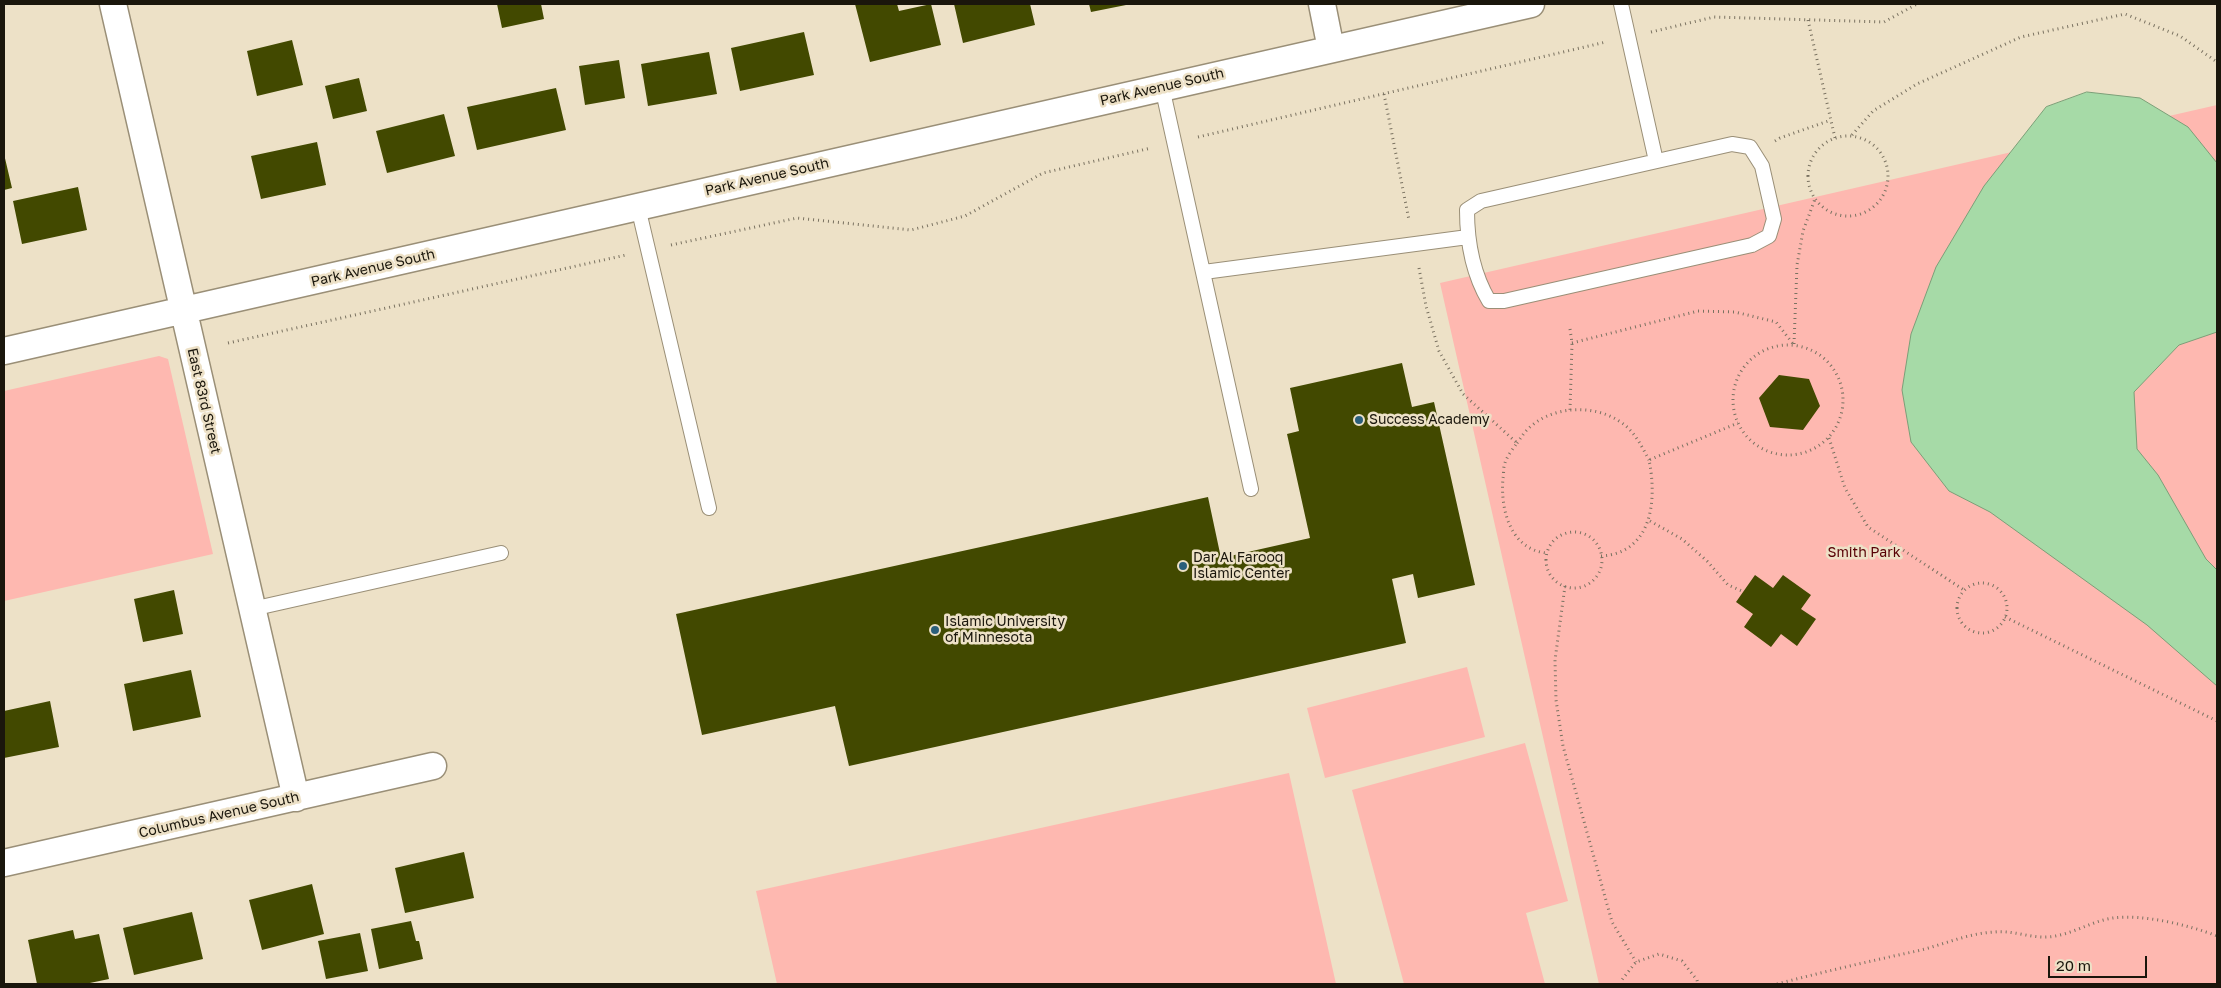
<!DOCTYPE html>
<style>
body{margin:0}
#map{position:relative;width:2221px;height:988px;overflow:hidden;background:#ede1c7;font-family:"Golos Text",sans-serif}
canvas{display:block}
.frame{position:absolute;inset:0;border:5px solid #1a160c;pointer-events:none}
.scale{position:absolute;left:2048px;top:956px;width:99px;height:22px;box-sizing:border-box;border:2px solid #1a160c;border-top:0;padding-left:6px;font-size:15px;line-height:18px;white-space:nowrap;color:#1a160c;-webkit-text-stroke:4px #ede1c7;paint-order:stroke}
</style>
<div id="map">
<canvas width="2221" height="988"></canvas>
<div class="frame"></div>
<div class="scale">20 m</div>
</div>
<script>
const context = document.querySelector('canvas').getContext('2d');
context.lineJoin = 'round';
function paint(path, color) { context.fillStyle = color; context.fill(path, 'evenodd'); }
function strokePath(path, color, width, dash) { context.strokeStyle = color; context.lineWidth = width; context.lineCap = dash ? 'butt' : 'round'; context.setLineDash(dash || []); context.stroke(path); }
function drawText(font, color, halo, rows, align = 'center') {
  context.font = font + ' "Golos Text",sans-serif'; context.lineWidth = 5; context.setLineDash([]); context.textBaseline = 'middle'; context.strokeStyle = halo; context.fillStyle = color; for (const [text, x, y, turn = 0] of rows) {
    context.save(); context.translate(x, y); context.rotate((+turn || 0) * Math.PI / 180); context.textAlign = isNaN(turn) ? turn : align; if (halo) context.strokeText(text, 0, 0); context.fillText(text, 0, 0); context.restore();
  }
}
paint(new Path2D(`
 M2217,105v879h-618l-159,-701z
 M159,356l9,3 45,195 -209,47v-210z
 M1467,667l18,70 -160,41 -18,-70z
 M1525,743l43,158 -42,12 19,71h-141l-52,-194z
 M1289,773l47,211h-559l-21,-93z`), '#feb8b0');
const water = new Path2D(`
 M2087,92l53,6 48,29 29,36v169l-38,13 -45,47 3,57 21,26 48,84 11,11v116l-70,-61 -157,-113 -41,-21 -38,-49 -9,-52 9,-56 25,-67 48,-81 62,-79z`);
paint(water, '#a6daa7');
strokePath(water, '#7c9f78', 1);
paint(new Path2D(`
 M497,4h44l3,15 -42,9z
 M855,4h42l2,7 32,-7 10,41 -71,17z
 M954,4h76l5,21 -72,18z
 M1089,4h37v1l-35,7z
 M804,32l10,43 -74,16 -9,-43z
 M292,40l11,45 -46,11 -10,-45z
 M709,52l8,42 -69,12 -7,-42z
 M619,60l6,38 -40,7 -6,-39z
 M359,78l8,33 -34,8 -8,-33z
 M556,88l10,42 -89,20 -10,-43z
 M444,114l11,42 -68,17 -11,-42z
 M317,142l9,43 -65,14 -10,-43z
 M4,154l8,34 -8,2z
 M78,187l9,43 -65,14 -9,-43z
 M1402,363l10,44 22,-5 41,183 -57,13 -5,-24 -21,5 14,64 -557,123 -14,-60 -133,29 -26,-121 532,-117 13,61 89,-20 -23,-104 12,-3 -9,-43z
 M1779,375l30,4 11,27 -17,24 -33,-3 -11,-29z
 M1755,575l18,13 10,-13 28,20 -10,14 15,10 -19,27 -16,-12 -10,13 -27,-20 9,-13 -17,-12z
 M174,590l9,44 -40,8 -9,-43z
 M191,670l10,47 -68,14 -9,-47z
 M50,701l9,46 -55,11v-47z
 M464,852l10,46 -69,15 -10,-45z
 M312,884l12,50 -62,16 -13,-50z
 M192,912l11,47 -69,16 -11,-47z
 M411,921l5,20h3l4,18 -44,10 -8,-40z
 M73,930l2,9 24,-5 10,45 -24,5h-48l-9,-44z
 M360,933l8,38 -42,8 -8,-38z`), '#424900');
const service = new Path2D(`
 M1621,4l35,157
 M1162,87l89,402
 M1732,144l18,3 12,19 12,53 -5,17 -17,9 -248,56h-15c-16,-27 -22,-60 -22,-91l14,-9z
 M638,207l71,301
 M1204,272l264,-35
 M252,609l249,-56`);
const minor = new Path2D(`
 M113,4l183,794
 M1322,4l9,45
 M4,351l1527,-347
 M4,863l429,-97`);
strokePath(service, '#9a8f77', 16);
strokePath(minor, '#9a8f77', 29);
strokePath(new Path2D(`
 M1808,20l27,118
 M1651,32l63,-15 170,5 33,-18
 M1384,94l25,126
 M1852,135l21,-24 44,-27 104,-47 104,-23 55,22 37,26
 M1808 176a40 40 0 1 1 80 0a40 40 0 1 1-80 0Z
 M1198,137l408,-95
 M1775,141l5,-3 51,-18
 M671,245l126,-27 114,12 54,-14 78,-43 108,-25
 M1419,268l7,38 13,45 24,43 54,49c-4,6 -10,13 -12,20 -2,4 -1,11 -2,15 -3,32 8,72 44,75
 M1570,329l2,14 -2,67
 M228,343l398,-88
 M1572,343l126,-32 37,1 41,10 18,23
 M1794,344l3,-79 6,-34 12,-32
 M1733 400a55 55 0 1 1 110 0a55 55 0 1 1-110 0Z
 M1829,438l16,50 23,39 96,63
 M1517,443c4,-5 7,-11 12,-15 23,-22 64,-24 90,-7 15,9 22,24 30,39
 M1650,521l32,18 25,22 21,24 16,7
 M1546 560a28 28 0 1 1 56 0a28 28 0 1 1-56 0Z
 M1601,556c52,-3 56,-57 48,-96l89,-37
 M1957 608a25 25 0 1 1 50 0a25 25 0 1 1-50 0Z
 M1565,586l-10,74 1,40 7,46 49,176 24,40
 M2005,617l212,104
 M1621,984v-3l15,-19 23,-8 23,7 15,19 1,4
 M1777,984c46,-12 93,-23 140,-33 26,-6 51,-18 78,-19 17,-2 35,6 52,5 23,-1 44,-16 66,-19 30,-4 76,7 104,18`), '#7a7261', 3, [1, 4]);
strokePath(service, '#fff', 14);
strokePath(minor, '#fff', 26);
for (const [x, y, r, color] of [
 [1359,420,5,"#2b5f7b"],
 [1183,566,5,"#2b5f7b"],
 [935,630,5,"#2b5f7b"]
]) { const dot = new Path2D(); dot.arc(x, y, r, 0, 2 * Math.PI); context.fillStyle = color; context.fill(dot); strokePath(dot, '#ede1c7', 2); }
drawText('14px', '#1a160c', '#ede1c7', [
 ["Park Avenue South",1162,87,-13],
 ["Park Avenue South",767,177,-13],
 ["Park Avenue South",373,268,-13],
 ["East 83rd Street",204,401,77],
 ["Columbus Avenue South",219,815,-13]
]);
drawText('14px', '#1a160c', '#ede1c7', [
 ["Success Academy",1369,420],
 ["Dar Al Farooq",1193,558],
 ["Islamic Center",1193,574],
 ["Islamic University",945,622],
 ["of Minnesota",945,638]
], 'left');
drawText('14px', '#570005', '#ede1c7', [
 ["Smith Park",1864,553]
]);
</script>
